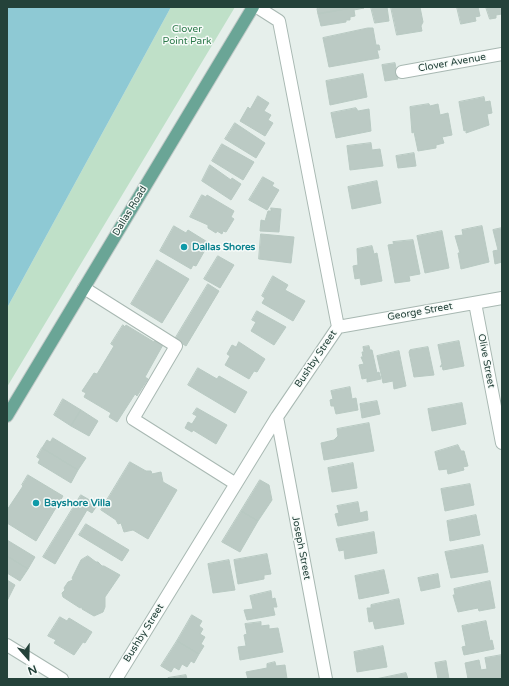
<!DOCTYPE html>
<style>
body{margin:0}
#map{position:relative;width:509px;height:686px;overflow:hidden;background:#e6efeb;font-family:"Varela Round",sans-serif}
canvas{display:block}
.frame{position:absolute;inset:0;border:8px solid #24423a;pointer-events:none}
.north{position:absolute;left:8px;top:638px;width:40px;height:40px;-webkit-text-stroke:3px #f7fbf9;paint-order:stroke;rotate:160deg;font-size:11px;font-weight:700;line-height:16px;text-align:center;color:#24423a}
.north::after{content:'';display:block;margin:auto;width:14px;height:18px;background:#24423a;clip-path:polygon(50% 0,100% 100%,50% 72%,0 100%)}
</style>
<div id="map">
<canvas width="509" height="686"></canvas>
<div class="frame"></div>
<div class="north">N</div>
</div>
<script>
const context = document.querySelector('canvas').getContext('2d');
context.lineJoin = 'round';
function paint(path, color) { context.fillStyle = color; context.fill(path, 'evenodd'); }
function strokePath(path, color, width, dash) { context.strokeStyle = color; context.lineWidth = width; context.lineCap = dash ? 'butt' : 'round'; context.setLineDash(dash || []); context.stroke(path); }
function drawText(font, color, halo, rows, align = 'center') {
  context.font = font + ' "Varela Round",sans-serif'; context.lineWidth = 3; context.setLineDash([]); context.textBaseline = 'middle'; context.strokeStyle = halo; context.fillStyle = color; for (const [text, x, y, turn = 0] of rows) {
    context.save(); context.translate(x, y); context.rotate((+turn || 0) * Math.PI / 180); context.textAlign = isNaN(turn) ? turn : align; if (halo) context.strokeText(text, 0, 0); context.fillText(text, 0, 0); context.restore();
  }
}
paint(new Path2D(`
 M171,7h64l-228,380v-79z`), '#bfe0c8');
paint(new Path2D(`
 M7,7h164l-164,301z`), '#8ec9d4');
const building = new Path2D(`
 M321,7h36l-39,7 -1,-5z
 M357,7l7,1 -10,2 1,6 -5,1v3h-4v2l-25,4 -3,-12z
 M371,7h16l2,14 -14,2z
 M391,7h29l3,15 -2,4 1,5 -25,4z
 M457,7h21l2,9 -5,1 1,4 -15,3z
 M486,7h16v7l-6,1v3l-6,1z
 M368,28h5l3,17h3l1,5h-3l2,8 -50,9 -6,-29z
 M395,63l3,16 -13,2 -3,-16z
 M363,74l4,23 -37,8 -4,-24z
 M258,96l11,7 -5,8 7,4 -3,5 5,3 -8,13 -25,-15 8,-14 2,2z
 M484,97l1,5 5,-1 2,12 -5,1 2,11 -23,8v-3l-2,1 -5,-29z
 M429,104l1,2 8,-2 2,11 8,-2 4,22 -10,2 2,6 -8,2v3l-18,3 -4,-19 -2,1 -2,-26z
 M356,108l2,3 11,-2 2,22 -35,7 -5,-25z
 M235,123l30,20 -9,15 -31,-19z
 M371,143l1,7 8,-1 3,17 -33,4 -3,-24z
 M222,144l32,18 -11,18 -31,-19z
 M414,153l2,13 -18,2 -2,-12z
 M210,165l21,15 1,-2 9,6 -10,16 -29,-19z
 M263,177l11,6 -2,3 7,4 -12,20 -18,-10z
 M377,181l4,22 -29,6 -4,-22z
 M202,195l4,2 1,-2 27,16 -3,6 3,2 -8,13 -3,-1 -1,3 -5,-3 -1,2 -8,-5v-3l-18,-8z
 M271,208l10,1 -2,23 -19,-1 1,-11 4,1 3,-10h3z
 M174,226l12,7 2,-3 21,13 -13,23 -3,-1 -2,4 -31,-18z
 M482,226l7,36 -28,7 -3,-16h2l-5,-17 8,-1 -1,-5z
 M502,228v34l-7,2 -2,-13 5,-1 -5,-20z
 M442,231l7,37 -24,5 -8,-37z
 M261,234l33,3 -3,26 -32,-4z
 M413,240l7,34 -11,2 1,5 -15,2 -7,-38 6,-1 -1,-2z
 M372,246l2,8 3,-1 5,28 -21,4 -1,-7 -5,1 -2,-13 5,-1 -1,-16z
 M218,256l16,9 -14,23 -16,-9z
 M157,260l32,19 -27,44 -31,-19z
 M273,276l15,9 -3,5 20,11 -12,20 -31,-18 3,-5 -3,-2z
 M208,284l11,7 -33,55 -11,-7z
 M257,311l29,16 -12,18 -23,-14 5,-9 -4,-2z
 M123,325l2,2 1,-2 28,17 2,-3 8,4 -19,34 3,2 -11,17 -2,-2 -18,28 -8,-5 2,-4 -27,-16 2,-4 -4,-2 12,-18 3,1 17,-28 -3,-2z
 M459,341l5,25 -21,4 -1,-4 -2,1 2,-3 -4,-19z
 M239,342l26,17 -8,13 -3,-1 -5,8 -24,-14 5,-9 -3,-2 5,-9 4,2z
 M369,346l1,4h2l5,23 2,-1 2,7 -14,3v-4l-5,1 -3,-14 5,-1 -3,-7h2l-1,-5h2l-1,-5z
 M428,347l6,28 -20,2 -5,-25 1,-2z
 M399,351l7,35 -12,3 -1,-8 -10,2 -6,-27z
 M198,368l19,11 2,-3 28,16 -12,21 -47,-28z
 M350,387l2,12 4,-1 2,12 -22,4 -2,-8h-3l-1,-6 3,-1 -2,-8z
 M63,399l18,11 -10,16 -17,-11z
 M377,401l3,13 -18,4 -2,-14z
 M462,403l4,21 -34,7 -4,-22z
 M197,408l30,17 -11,19 -23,-14 -1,2 -7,-4 3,-6 4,2 5,-8 -4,-2z
 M81,410l17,11 -9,15 -18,-10z
 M369,423l5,28 -50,9 -3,-17 13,-3 4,-4 -1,-7z
 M53,438l33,20 -8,12 -36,-22 5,-8 3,2z
 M458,445l3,6h3l4,15 -5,1 1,3 -16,4 -1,-5 -8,1 -4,-18z
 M42,448l36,22 -7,13 -33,-20 2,-4 -3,-2z
 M130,462l16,9h5l1,3 9,-2 2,10 14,8 -29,49 -15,-9 -9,2 -3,-9 -3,1 -2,-4 -15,-10z
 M353,463l4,25 -25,4 -4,-24z
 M28,475l35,21 -27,45 -29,-18v-13l16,-24 -1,-1z
 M260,480l9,5 3,15 -14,21 -17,-10z
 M470,484l4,21 -29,6 -4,-22z
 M81,495l12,7 -2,2 5,3 -4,6 -5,-3 -32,54 -12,-7z
 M358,502l2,11 7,-2 1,9 -30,6 -3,-12 4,-1 -2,-7z
 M241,511l17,10 -18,31 -18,-10z
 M476,515l4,20 -30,6 -3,-20z
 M86,524l43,26 -7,11 -43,-26z
 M374,532l3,21 -32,6 -1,-9 -5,1 -3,-12z
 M7,540l28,17 -7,12 -21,-13z
 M483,545l5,27 -37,6 -6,-26z
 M267,554l4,20 -7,1v4l-26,5 -4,-24z
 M7,556l21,13 -8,12 -13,-8z
 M88,556l8,6h2l4,4h2l16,9 -15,22v10l-2,5 -9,4 -12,-7v-2l-2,1 -17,-11 -1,-4 3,-3 -1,-2 4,-6 5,-2 -1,-2 9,-18z
 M229,560l6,30 -22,3 -5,-29z
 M384,570l5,23 -30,6 -4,-23z
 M438,574l2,13 -19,4 -3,-13z
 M7,580l8,5 -8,16z
 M490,581l5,27 -16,3 -1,-3 -20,4 -5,-17h2l-1,-6z
 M271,591l1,8 3,-1 2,9h-4l2,8 -28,5 -3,-10 9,-1 -3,-13z
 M399,599l5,25 -29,5 -2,-8 -4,1 -2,-14h4v-3z
 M192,615l10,6 -3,5 4,3 -3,5 5,3 -4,7 3,2 -5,8 -22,-13z
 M60,617l7,4 2,-3 23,14 -7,11 -2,-1 -9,13 -20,-12 2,-3 -8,-4z
 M486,621l4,20 2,-1 2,9 -30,6 -2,-8 4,-1 -4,-20z
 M261,622v4l8,-1v4l9,-1 5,24 -43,8 -2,-13 8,-1 -2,-11 3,-1 -2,-10z
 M177,641l22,13 -5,9 -3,-2 -4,6 -5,-3 -3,6 -5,-3 -3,5 -10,-6z
 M383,646l4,21 -30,5 -3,-20z
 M502,655v24h-34l-3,-16 14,-3 2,10 6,-1 -2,-11z
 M446,661l3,18h-11l-3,-16z
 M275,662l1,4 9,-1 2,14h-39l-2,-7 21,-4v-4z
 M406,673l2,6h-32z
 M186,675l1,4h-19v-1z`);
paint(building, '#bbcac4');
strokePath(building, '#b8c9c2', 1);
const minor = new Path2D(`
 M402,72l100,-18
 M84,288l92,58 -43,73 103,65
 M475,303l27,140
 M338,327l164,-29
 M277,417l49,262
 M7,645l55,34
 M116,679l161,-262 61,-90 -59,-306 -22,-14`);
const major = new Path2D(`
 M7,416l246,-409`);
strokePath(minor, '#a8b8b2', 14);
strokePath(major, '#c2cac8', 14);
strokePath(minor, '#fff', 12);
strokePath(major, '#6aa596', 12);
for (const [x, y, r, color] of [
 [184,247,4,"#0f9aa8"],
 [36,503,4,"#0f9aa8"]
]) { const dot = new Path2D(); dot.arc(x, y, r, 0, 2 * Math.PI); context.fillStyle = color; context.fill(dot); strokePath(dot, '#f7fbf9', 1.5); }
drawText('10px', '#2d7a4b', '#f7fbf9', [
 ["Clover",187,29],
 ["Point Park",187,41]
]);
drawText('10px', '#24423a', '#f7fbf9', [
 ["Clover Avenue",452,63,-10],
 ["Dallas Road",130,211,-59],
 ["George Street",420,312,-10],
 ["Bushby Street",316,359,-56],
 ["Olive Street",486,361,79],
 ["Joseph Street",301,548,79],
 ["Bushby Street",144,633,-58]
]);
drawText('bold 10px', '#0d838f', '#f7fbf9', [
 ["Dallas Shores",192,247],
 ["Bayshore Villa",44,503]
], 'left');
</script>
